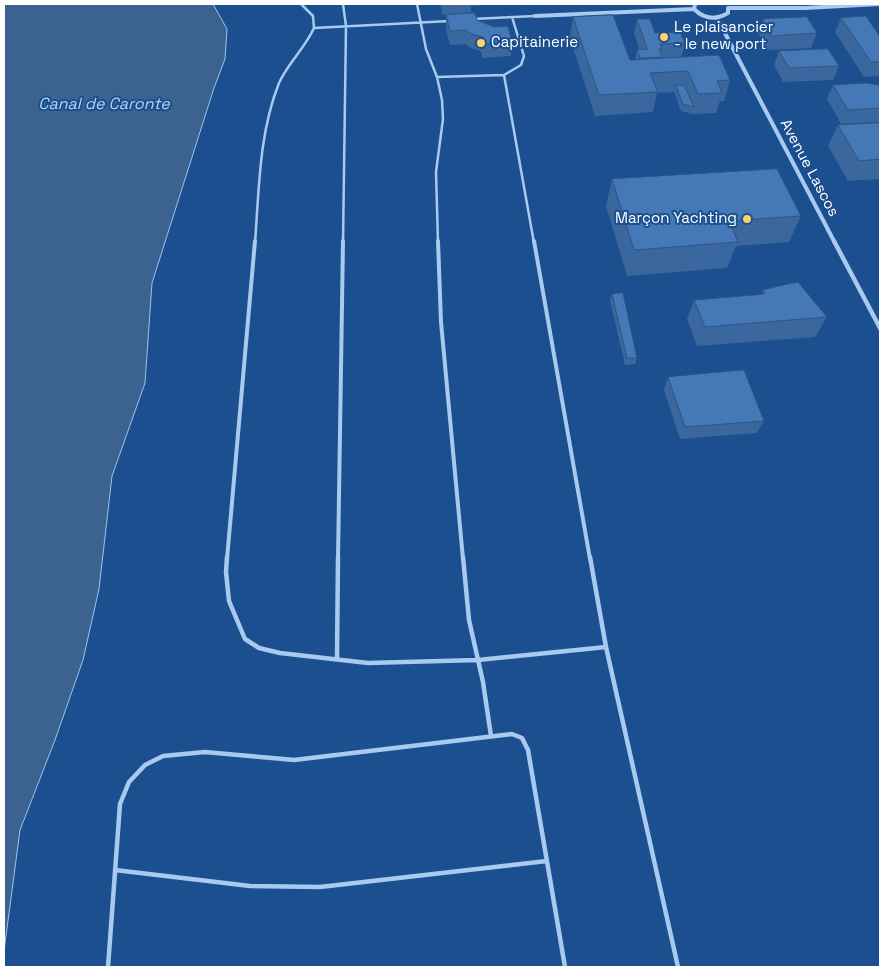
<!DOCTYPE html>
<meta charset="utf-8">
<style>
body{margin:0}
#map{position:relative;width:884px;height:971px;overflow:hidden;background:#1b4f8f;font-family:"Space Grotesk",sans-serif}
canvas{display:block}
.frame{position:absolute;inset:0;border:5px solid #fff;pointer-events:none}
</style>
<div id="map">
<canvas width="884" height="971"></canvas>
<div class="frame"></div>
</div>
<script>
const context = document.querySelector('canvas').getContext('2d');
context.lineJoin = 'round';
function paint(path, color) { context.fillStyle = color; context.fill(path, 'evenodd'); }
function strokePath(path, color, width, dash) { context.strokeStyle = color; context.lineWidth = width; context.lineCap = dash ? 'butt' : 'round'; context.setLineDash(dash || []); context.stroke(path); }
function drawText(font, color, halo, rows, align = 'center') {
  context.font = font + ' "Space Grotesk",sans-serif'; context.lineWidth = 4; context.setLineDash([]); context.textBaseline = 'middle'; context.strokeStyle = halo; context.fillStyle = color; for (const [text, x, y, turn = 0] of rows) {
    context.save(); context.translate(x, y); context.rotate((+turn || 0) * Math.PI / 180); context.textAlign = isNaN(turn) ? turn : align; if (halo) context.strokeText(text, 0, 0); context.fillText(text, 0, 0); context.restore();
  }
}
const water = new Path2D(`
 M4,4h209l14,25 -2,30 -11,29 -62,195 -7,100 -33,93 -13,113 -16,71 -28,80 -35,90 -16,121z`);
paint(water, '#3c6290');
strokePath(water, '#9cc4f0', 1);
strokePath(new Path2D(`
 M301,4l12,12 1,12 136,-7
 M417,4l9,45 11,28 5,23 1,19 -7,53 2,71
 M472,19l63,-3
 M504,75l17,-10 3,-9 -12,-39
 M437,77l67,-2 30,168
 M255,243c4,-53 4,-110 24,-160 9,-20 26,-35 35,-55
 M343,243l3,-217 -3,-22`), '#a9c9ee', 2.5);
strokePath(new Path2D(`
 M438,241l3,81 22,237
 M534,241l56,318
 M227,559l28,-318
 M338,559l5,-318`), '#a9c9ee', 4);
strokePath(new Path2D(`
 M227,557l-1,15 3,29 16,38 14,9 21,5 88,10 110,-3 128,-13
 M463,557l6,63 14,62 8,54
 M590,557l16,90 72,320
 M337,659l1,-102
 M115,870l135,16 70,1 227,-26
 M108,967l12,-163 9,-22 16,-17 18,-9 42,-4 89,8 218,-26 10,4 6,12 37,217`), '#a9c9ee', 4.5);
strokePath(new Path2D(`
 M695,4l-1,5c10,10 22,11 34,4v-5
 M728,8h77l75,-4
 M535,16l159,-7
 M717,18l118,225`), '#a9c9ee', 4);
strokePath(new Path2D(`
 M834,241l46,87`), '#a9c9ee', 4.5);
paint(new Path2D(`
 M440,4h43v1l-12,1v7l6,7 35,22 -1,14 -29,2 -1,-7 -10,-3 -6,-4 -15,1 -4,-16v-14h-3z
 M573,17l57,43h5l2,-10 2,-1 -5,-16 3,-14 18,14 30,10 -4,14 -20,2 69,21 -6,21h-4l-4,12 -24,1 -11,-3 -7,-19 -17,1 -4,19 -58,4 -25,-78z
 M841,18l39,19v39l-16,1 -29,-45z
 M763,19l54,14 -6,15 -44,2 -9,-17z
 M779,51l60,15 -6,14 -50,2 -9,-17z
 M833,85h47v37l-39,2 -14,-25z
 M880,123v56l-32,2 -20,-35 10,-21z
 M612,179l189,37 -12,26 -53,4 -9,22 -100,8 -21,-70z
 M763,290l64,27 -12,20 -118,9 -10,-27 7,-19 67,-5z
 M612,294l25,64 -2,6 -10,1 -15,-65z
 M668,377l96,44 -7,12 -77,6 -16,-49z`), '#3a679d');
const building = new Path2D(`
 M475,13l2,7 17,7 14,-1 4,16 -29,2 -2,-5 2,-2 -12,-3 -6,-4 -15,1 -4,-16z
 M613,15l17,45 89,-5 11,25 -13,1 5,12 -24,1 -10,-23 -38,2 8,19 -59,3 -26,-78z
 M866,16l14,21v25h-9l-30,-44z
 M807,17l10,16 -45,3 -9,-17z
 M637,19h13l5,14 25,-1 5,11 -25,1 2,5h-3l3,8 -22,1 -3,-8 10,-1z
 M828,49l11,17 -50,2 -10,-17z
 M867,83l13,2v23l-32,2 -15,-25z
 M676,85h8l10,22 -11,-3z
 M880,123v36l-21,2 -21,-36z
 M777,169l24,47 -72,5 9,21 -104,8 -22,-71z
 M798,282l29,35 -122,10 -11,-27 71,-6 -2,-4z
 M623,293l14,65h-10l-15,-64z
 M744,370l20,51 -79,6 -17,-50z`);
paint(building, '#4478b7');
strokePath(building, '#305480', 1);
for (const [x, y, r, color] of [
 [664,37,5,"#ffd166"],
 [481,43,5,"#ffd166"],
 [747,219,5,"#ffd166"]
]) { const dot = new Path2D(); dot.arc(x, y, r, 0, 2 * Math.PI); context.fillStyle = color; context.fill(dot); strokePath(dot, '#1b4f8f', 2); }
drawText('15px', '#fff', '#1b4f8f', [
 ["Le plaisancier",674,28],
 ["- le new port",674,45],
 ["Capitainerie",491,43],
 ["Marçon Yachting",737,219,"right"]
], 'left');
drawText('15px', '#fff', '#1b4f8f', [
 ["Avenue Lascos",809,168,62]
]);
drawText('italic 16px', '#b5d3f5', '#1b4f8f', [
 ["Canal de Caronte",104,105]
]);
</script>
